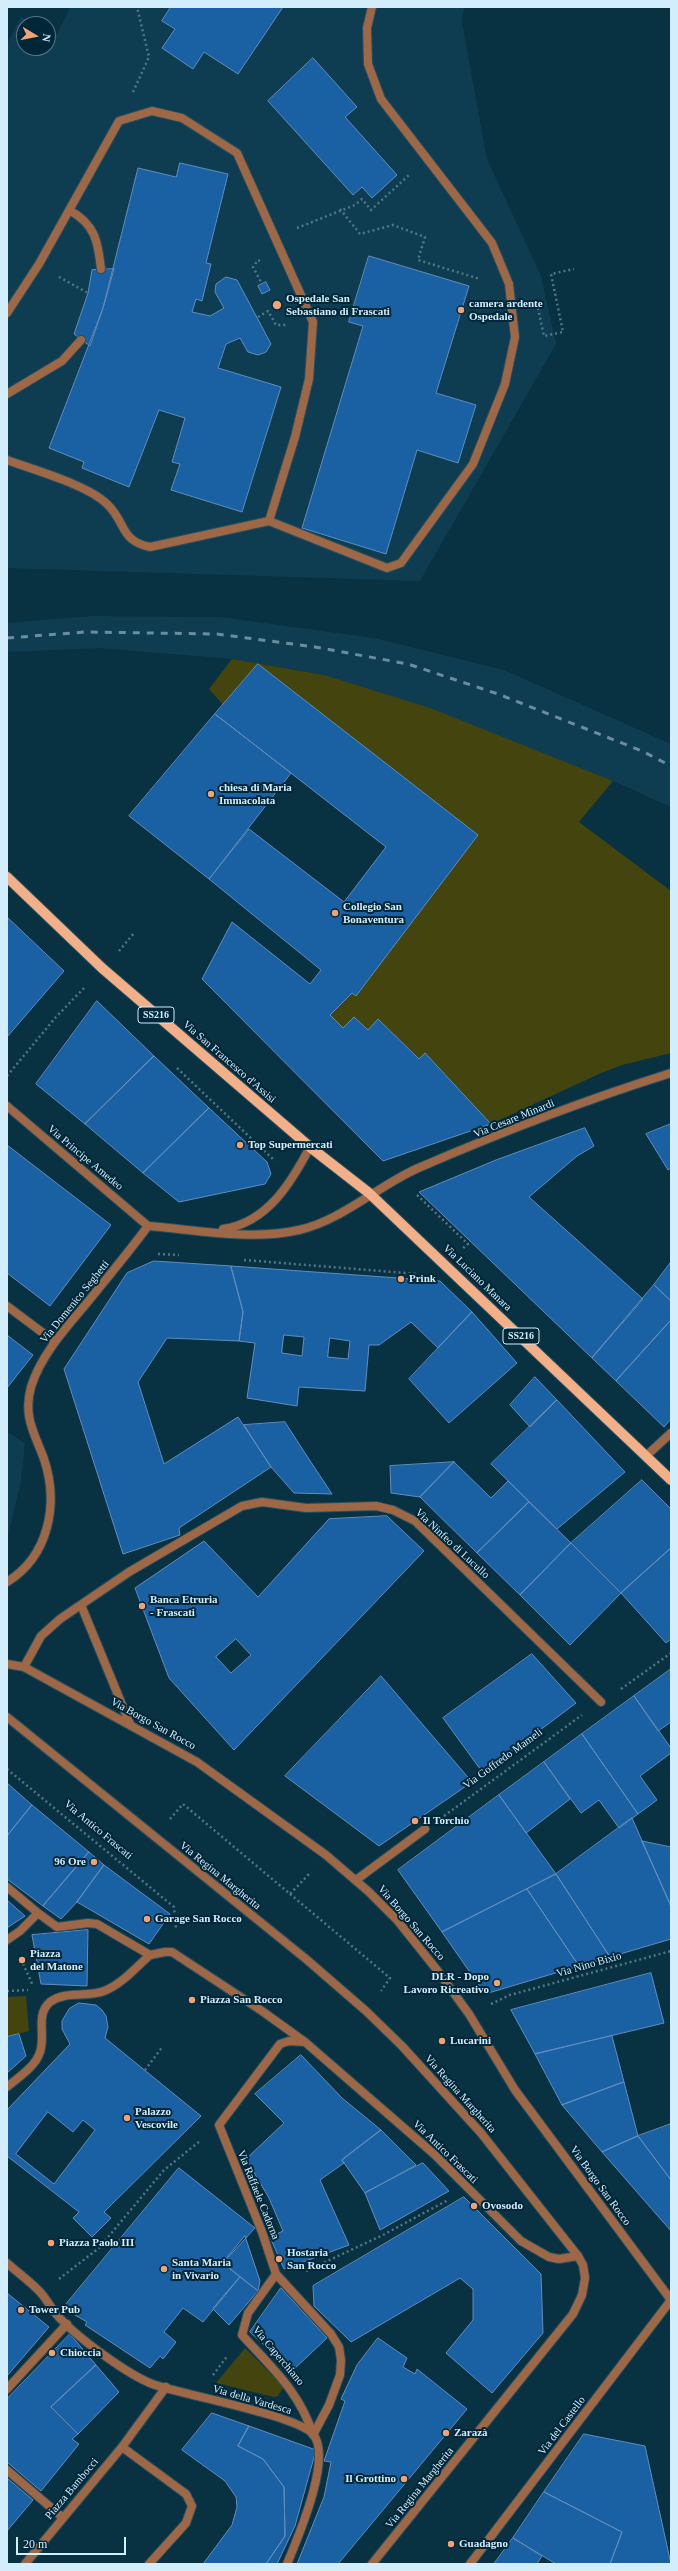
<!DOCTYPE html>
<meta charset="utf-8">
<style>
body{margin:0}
#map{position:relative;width:678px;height:2571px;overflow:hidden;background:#083142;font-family:"Times New Roman",serif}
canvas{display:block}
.frame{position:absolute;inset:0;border:8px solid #d2eefd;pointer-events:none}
.north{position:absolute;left:16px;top:16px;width:40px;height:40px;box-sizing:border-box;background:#002738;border:1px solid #547787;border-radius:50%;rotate:100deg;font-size:11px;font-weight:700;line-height:16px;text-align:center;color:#d2eefd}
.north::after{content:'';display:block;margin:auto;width:14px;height:18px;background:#efa376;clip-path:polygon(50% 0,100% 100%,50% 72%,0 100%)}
.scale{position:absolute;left:16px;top:2537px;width:110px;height:18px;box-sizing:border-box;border:2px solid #d2eefd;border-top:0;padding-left:5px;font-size:12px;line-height:14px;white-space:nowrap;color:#d2eefd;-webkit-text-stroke:3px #002738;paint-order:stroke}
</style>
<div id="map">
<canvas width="678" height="2571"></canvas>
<div class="frame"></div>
<div class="north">N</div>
<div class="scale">20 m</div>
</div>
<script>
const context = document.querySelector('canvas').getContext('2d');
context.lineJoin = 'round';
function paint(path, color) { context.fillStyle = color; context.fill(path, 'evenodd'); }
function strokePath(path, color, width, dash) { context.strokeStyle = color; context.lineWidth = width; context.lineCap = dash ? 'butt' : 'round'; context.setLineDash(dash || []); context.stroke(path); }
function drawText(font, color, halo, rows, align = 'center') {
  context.font = font + ' "Times New Roman",serif'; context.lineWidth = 4; context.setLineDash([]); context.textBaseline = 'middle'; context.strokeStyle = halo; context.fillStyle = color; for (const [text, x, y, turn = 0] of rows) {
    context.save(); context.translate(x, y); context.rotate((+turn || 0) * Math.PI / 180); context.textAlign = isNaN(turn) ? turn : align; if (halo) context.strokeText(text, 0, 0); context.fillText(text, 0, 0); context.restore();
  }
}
paint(new Path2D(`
 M70,7h394l-2,15 25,137 54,117 15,68 -136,237 -413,-13v-524l14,-27 15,7h-12v24h24v-18l9,4z
 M92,616l128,1 154,21 130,32 167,74v63l-58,-26 -102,-40 -187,-66 -92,-16 -131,-11 -94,4v-29z
 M7,1432l18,11 -4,38 -14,59z`), '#0e3d51');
paint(new Path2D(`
 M232,659l92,16 106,33 183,73 -34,41 92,69v162l-49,12 -21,8 -110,51 -66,-71 -6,6 -40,-39 -11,10 -14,-13 -11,11 -13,-13 22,-22 4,3 122,-161 -220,-171 -35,41 -14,-16z
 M26,1996l3,35 -22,6v-40z
 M245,2348l35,35 3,5 -5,8 -4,1 -58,-14z`), '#44450e');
const building = new Path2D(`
 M171,7h112l-45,67 -34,-22 -11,17 -31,-21 13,-19 -13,-8z
 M313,58l44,49 -12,10 52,58 -25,23 -10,-11 -9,8 -85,-94z
 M180,163l48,11 -22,89 5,1 -9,37 -6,-2 -4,13 18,4 14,-8 -9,-16 1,-8 10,-7 11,3 34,64 -5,8 -8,3 -10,-3 -8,-14 -14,6 -8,24 63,19 -39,125 -71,-22 9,-26 -8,-2 13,-44 -26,-8 -30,77 -47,-19 2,-6 -35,-14 54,-140 35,-140 38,9z
 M369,256l100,30 -33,107 40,12 -18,58 -41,-13 -31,104 -84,-26 61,-202 -14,-4z
 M114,269l-11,39 -13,38 -16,-12 14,-41 4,-23z
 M266,282l4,8 -8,4 -4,-8z
 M258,664l220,171 -122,161 -4,-3 -22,22 13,13 11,-11 14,13 10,-11 41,40 6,-6 66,71 -108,37 -181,-182 30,-57 78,62 11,-14 -112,-91 40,-50 95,73 42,-55 -171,-133z
 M215,714l76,59 -82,106 -80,-63z
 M7,917l57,54 -57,66z
 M97,1001l57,55 -69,68 -49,-40z
 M154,1056l55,52 -66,65 -58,-49z
 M209,1108l58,54 4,12 -6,10 -86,18 -36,-29z
 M671,1124v44l-3,2 -22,-36z
 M585,1128l9,18 -17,10 -48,41 114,102 -51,59 -173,-166 77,-32z
 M7,1145l104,80 -61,81 -43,-33z
 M154,1261l77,5 12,46 -4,29 -72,-3 -29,44 26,82 74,-47 33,50 -92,61 1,7 -57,19 -59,-185 63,-96z
 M671,1262v39l-17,-16z
 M231,1266l209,15 32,31 -34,36 -27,-26 -32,23h-10l-4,46 -66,-4 -2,19 -50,-8 8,-55 -16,-2 4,-29zM284,1335l20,2 -2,19 -20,-3zM330,1338l20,3 -2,18 -20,-2z
 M654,1285l17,16v19l-55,61 -24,-23z
 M472,1312l45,51 -68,60 -40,-44z
 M671,1320v99l-7,8 -48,-46z
 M7,1335l26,20 -26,33z
 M535,1377l22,23 -27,27 -20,-22z
 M557,1400l68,72 -68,57 -66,-65z
 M285,1422l16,25 31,47 -38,-1 -23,-26 -27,-42z
 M454,1462l-34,35 -29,-4 -1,-27z
 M454,1462l37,36 17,-17 21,21 -52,51 -57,-56z
 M642,1480l29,29v39l-50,45 -50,-50z
 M529,1502l42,41 -51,52 -43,-42z
 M387,1516l37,35 -190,199 -65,-72 -34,-90 69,-47 54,56 71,-78zM236,1639l15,16 -20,18 -15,-16z
 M571,1543l50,50 -51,52 -50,-50z
 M671,1548v91l-5,4 -45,-50z
 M532,1654l44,49 -93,70 -40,-55z
 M671,1669v53l-13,9 -24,-35z
 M381,1676l91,106 -93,64 -94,-70z
 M634,1696l37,52v5l-31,23 17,24 -19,14 -56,-80z
 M582,1734l56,80 -19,14 -20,-28 -18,13 -37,-51z
 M544,1762l26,37 -44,34 -27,-38z
 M7,1783l25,22 -25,31z
 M499,1795l57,79 -114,58 -44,-62z
 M32,1805l57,47 -46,54 -36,-27v-43z
 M632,1818l39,88v33l-61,18 -54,-83z
 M642,1841l29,6v59z
 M89,1852l15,13 -27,37 -16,17 -18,-13z
 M104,1865l66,49 -21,30 -72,-42z
 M556,1874l54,83 -31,9 -52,-77z
 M527,1889l52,77 -94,28 -43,-62z
 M7,1900l18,16 -18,12z
 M88,1930l-1,56 -46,-2 -9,-49z
 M651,1973l13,50 -129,31 -24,-44z
 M79,2003l17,2 6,5 4,6 2,11 -3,11 96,78 -97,96 7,6 -19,19 -19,-19 6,-6 -72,-56v-46l63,-66 -8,-15v-8l7,-12zM48,2112l25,20 10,-12 12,10 -41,54 -38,-30z
 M19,2034l7,22 -19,17v-36z
 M612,2036l12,46 -62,23 -27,-51z
 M301,2055l41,43 39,32 -39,30 2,3 -24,17 29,65 -65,24 -14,-32 13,-6 -14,-33 -23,-39 38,-36 -29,-29z
 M624,2082l14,54 -36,16 -40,-47z
 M671,2124v56l-33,-44z
 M381,2130l35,35 -51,28 -23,-33z
 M638,2136l33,44v51l-69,-79z
 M423,2163l26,28 -69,39 -15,-37z
 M179,2168l76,60 -32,35 17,14 -37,45 -20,-14 -19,24 12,10 -13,17 -3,-3 -10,12 -65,-43 2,-3 -24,-14z
 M464,2197l77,77 2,59 -51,60 -46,-40 27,-33v-31l-13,-11 -109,64 -37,-36 -1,-20z
 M245,2236l15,45 -2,10 -35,-28z
 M240,2277l18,14 -29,34 -16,-16z
 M281,2288l46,50 -35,33 -42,-39z
 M7,2293l42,34 -42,49z
 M70,2334l26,31 -45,42 27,27 -6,5 7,5 -38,47 -34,-29v-63z
 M378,2338l29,20 -4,9 12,7 2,-5 50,40 -129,155h-41l27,-67 7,-35 -7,-1 21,-60 -4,-2 16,-34z
 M96,2365l23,27 -41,42 -27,-27z
 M212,2413l37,13 -11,20 25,13 21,28 1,49 -19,28h-63l29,-39 5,-18 -1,-10 -11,-16 -43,-31z
 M249,2426l67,24 -21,76 -18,38h-11l19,-28 -1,-49 -21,-28 -25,-13z
 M584,2434l61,12 26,118h-61l12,-32 -78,-40z
 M7,2478l26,22 -26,31z
 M544,2492l78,40 -12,32h-54l-43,-26z
 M513,2538l29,18 -5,8h-43z`);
paint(building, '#1a61a3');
strokePath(building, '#618dbe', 1);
const lane = new Path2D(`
 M69,210c26,14 29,31 32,59
 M7,313l32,-49 80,-143 33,-10 30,7 55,35 76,169 -4,57 -14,58 -26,84
 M7,394l55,-33 19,-21
 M7,460c27,10 81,25 100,44 20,19 12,36 43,43l119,-26 118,47 14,-5 72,-99 32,-80 10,-47 -6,-53 -17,-41 -111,-144 -13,-35 -1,-36 5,-21
 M646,1456l25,-23
 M7,1887l31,26
 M7,1940l13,-9 18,-18 19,14 31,-4 9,1 53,31 15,-3h7l90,59 43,31 129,112 87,87 28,16 10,2 19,-3
 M305,2042l-16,-1 -9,3 -61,81 43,107 14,42 55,60 8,13 2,13 -1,15 -11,30 -16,30
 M276,2274l-28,39 -6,22c29,32 58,57 71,100
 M25,2564l97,-117
 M149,2564l37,-41 6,-17 -6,-12 -64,-47 44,-60`);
const street = new Path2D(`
 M7,1106l141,120
 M148,1226c49,4 102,15 151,4 41,-9 78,-43 117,-61 83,-36 169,-69 255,-96
 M223,1229c44,-6 68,-46 87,-82
 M7,1306l48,36
 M7,1582c42,-26 52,-78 37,-123 -10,-27 -21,-42 -13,-72 10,-32 34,-58 55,-83 21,-26 42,-51 62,-78
 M81,1605l49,119
 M7,1664l17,3 173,95 129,93 43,37 28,28 40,50 32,44 46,76 156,210
 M24,1667l17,-31 19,-17 69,-47 113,-66 20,-4 44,6 70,-2 17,4 22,11 186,181
 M7,1717l299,242 60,52 36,35 79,87 97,123 5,9 2,13 -3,17 -9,19 -201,250
 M356,1880l69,-51
 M7,2087c12,-10 29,-21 33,-35 6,-17 -5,-37 10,-50 17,-12 36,-4 54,-11 17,-6 32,-24 46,-36
 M7,2263c11,10 24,19 34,30 6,7 10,15 16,22 18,21 72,61 98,70 30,10 140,30 158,49 20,24 -16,105 -26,130
 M7,2389l60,-65
 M7,2470l55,47
 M470,2564l201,-264`);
const primary = new Path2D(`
 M7,877l95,91 208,179 59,46 302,287`);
strokePath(lane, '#284f60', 10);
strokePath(street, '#284f60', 10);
strokePath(primary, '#284f60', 12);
strokePath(new Path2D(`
 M133,92l16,-35 -12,-50
 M340,209l20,25 33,-9 32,12 -7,23 62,19
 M297,228l58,-23 7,-6 9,11 38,-35
 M260,261l-2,-1 -5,7 9,17
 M59,277l29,16
 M538,308l6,28 19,-4 -12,-58 23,-5
 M258,317l10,-6 8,14h12
 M119,951l15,-18
 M177,1068l98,93
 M7,1076l49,-59 29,-30
 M417,1195l51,49 -6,5
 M158,1254l21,1
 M244,1260l174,14
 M621,1689l50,-36
 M7,1769l167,138 2,21
 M444,1816l138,-101
 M170,1819l13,-15 107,90 21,-22
 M290,1894l100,84 -9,13
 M21,1959l12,27
 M7,1991l21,-1
 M491,2004l19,-9 161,-44
 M145,2070l18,-24
 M306,2271l77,-36 65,-35
 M59,2279l40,-31 65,-78 36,-29
 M213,2375l15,-20`), '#527687', 2.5, [2, 3]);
strokePath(lane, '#9e6847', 8);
strokePath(street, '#9e6847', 8);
strokePath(primary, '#f3b088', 10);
strokePath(new Path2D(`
 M7,638l78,-6 132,2 98,13 93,17 90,30 144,57 29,15`), '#6b8d9d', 3, [7, 7]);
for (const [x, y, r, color] of [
 [277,305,5,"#efa376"],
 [461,310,4,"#efa376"],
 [211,794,4,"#efa376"],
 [335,913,4,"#efa376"],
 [240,1145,4,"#efa376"],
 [401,1279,4,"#efa376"],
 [142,1606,4,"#efa376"],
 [415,1821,4,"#efa376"],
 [94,1862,4,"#efa376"],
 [147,1919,4,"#efa376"],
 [22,1960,4,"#efa376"],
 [497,1983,4,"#efa376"],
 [192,2000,4,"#efa376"],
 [442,2041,4,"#efa376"],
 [127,2118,4,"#efa376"],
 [474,2206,4,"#efa376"],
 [51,2243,4,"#efa376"],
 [279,2259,4,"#efa376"],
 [164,2269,4,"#efa376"],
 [21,2310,4,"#efa376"],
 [52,2353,4,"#efa376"],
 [446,2433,4,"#efa376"],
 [404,2479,4,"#efa376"],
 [451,2544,4,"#efa376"]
]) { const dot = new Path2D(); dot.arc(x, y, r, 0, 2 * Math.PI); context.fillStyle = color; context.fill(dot); strokePath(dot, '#002738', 1.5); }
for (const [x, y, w] of [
 [156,1015,36],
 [521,1336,36]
]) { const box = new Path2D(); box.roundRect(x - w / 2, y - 8, w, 16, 3); context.fillStyle = '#002738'; context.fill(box); strokePath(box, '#d2eefd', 1); }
drawText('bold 10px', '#d2eefd', null, [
 ["SS216",156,1015],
 ["SS216",521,1336]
]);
drawText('bold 11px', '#d2eefd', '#002738', [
 ["Ospedale San",286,299],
 ["Sebastiano di Frascati",286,312],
 ["camera ardente",469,304],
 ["Ospedale",469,317],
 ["chiesa di Maria",219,788],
 ["Immacolata",219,801],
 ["Collegio San",343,907],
 ["Bonaventura",343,920],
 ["Top Supermercati",248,1145],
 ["Prink",409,1279],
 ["Banca Etruria",150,1600],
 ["- Frascati",150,1613],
 ["Il Torchio",423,1821],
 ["96 Ore",86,1862,"right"],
 ["Garage San Rocco",155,1919],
 ["Piazza",30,1954],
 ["del Matone",30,1967],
 ["DLR - Dopo",489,1977,"right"],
 ["Lavoro Ricreativo",489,1990,"right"],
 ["Piazza San Rocco",200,2000],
 ["Lucarini",450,2041],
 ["Palazzo",135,2112],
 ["Vescovile",135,2125],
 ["Ovosodo",482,2206],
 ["Piazza Paolo III",59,2243],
 ["Hostaria",287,2253],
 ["San Rocco",287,2266],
 ["Santa Maria",172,2263],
 ["in Vivario",172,2276],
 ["Tower Pub",29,2310],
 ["Chioccia",60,2353],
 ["Zarazà",454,2433],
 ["Il Grottino",396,2479,"right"],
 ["Guadagno",459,2544]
], 'left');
drawText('11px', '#d2eefd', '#002738', [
 ["Via San Francesco d'Assisi",229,1062,41],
 ["Via Cesare Minardi",514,1119,-22],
 ["Via Principe Amedeo",85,1158,40],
 ["Via Luciano Manara",477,1278,44],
 ["Via Domenico Seghetti",75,1302,-51],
 ["Via Ninfeo di Lucullo",452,1544,43],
 ["Via Borgo San Rocco",153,1724,29],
 ["Via Goffredo Mameli",503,1759,-36],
 ["Via Antico Frascati",98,1830,40],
 ["Via Regina Margherita",220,1876,39],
 ["Via Borgo San Rocco",411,1923,49],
 ["Via Nino Bixio",589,1965,-16],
 ["Via Regina Margherita",460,2094,48],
 ["Via Antico Frascati",445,2152,44],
 ["Via Borgo San Rocco",600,2186,54],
 ["Via Raffaele Cadorna",258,2195,68],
 ["Via Caperchiano",278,2356,50],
 ["Via della Vardesca",252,2400,16],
 ["Via del Castello",562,2426,-53],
 ["Via Regina Margherita",420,2488,-51],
 ["Piazza Bambocci",72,2489,-50]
]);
</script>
